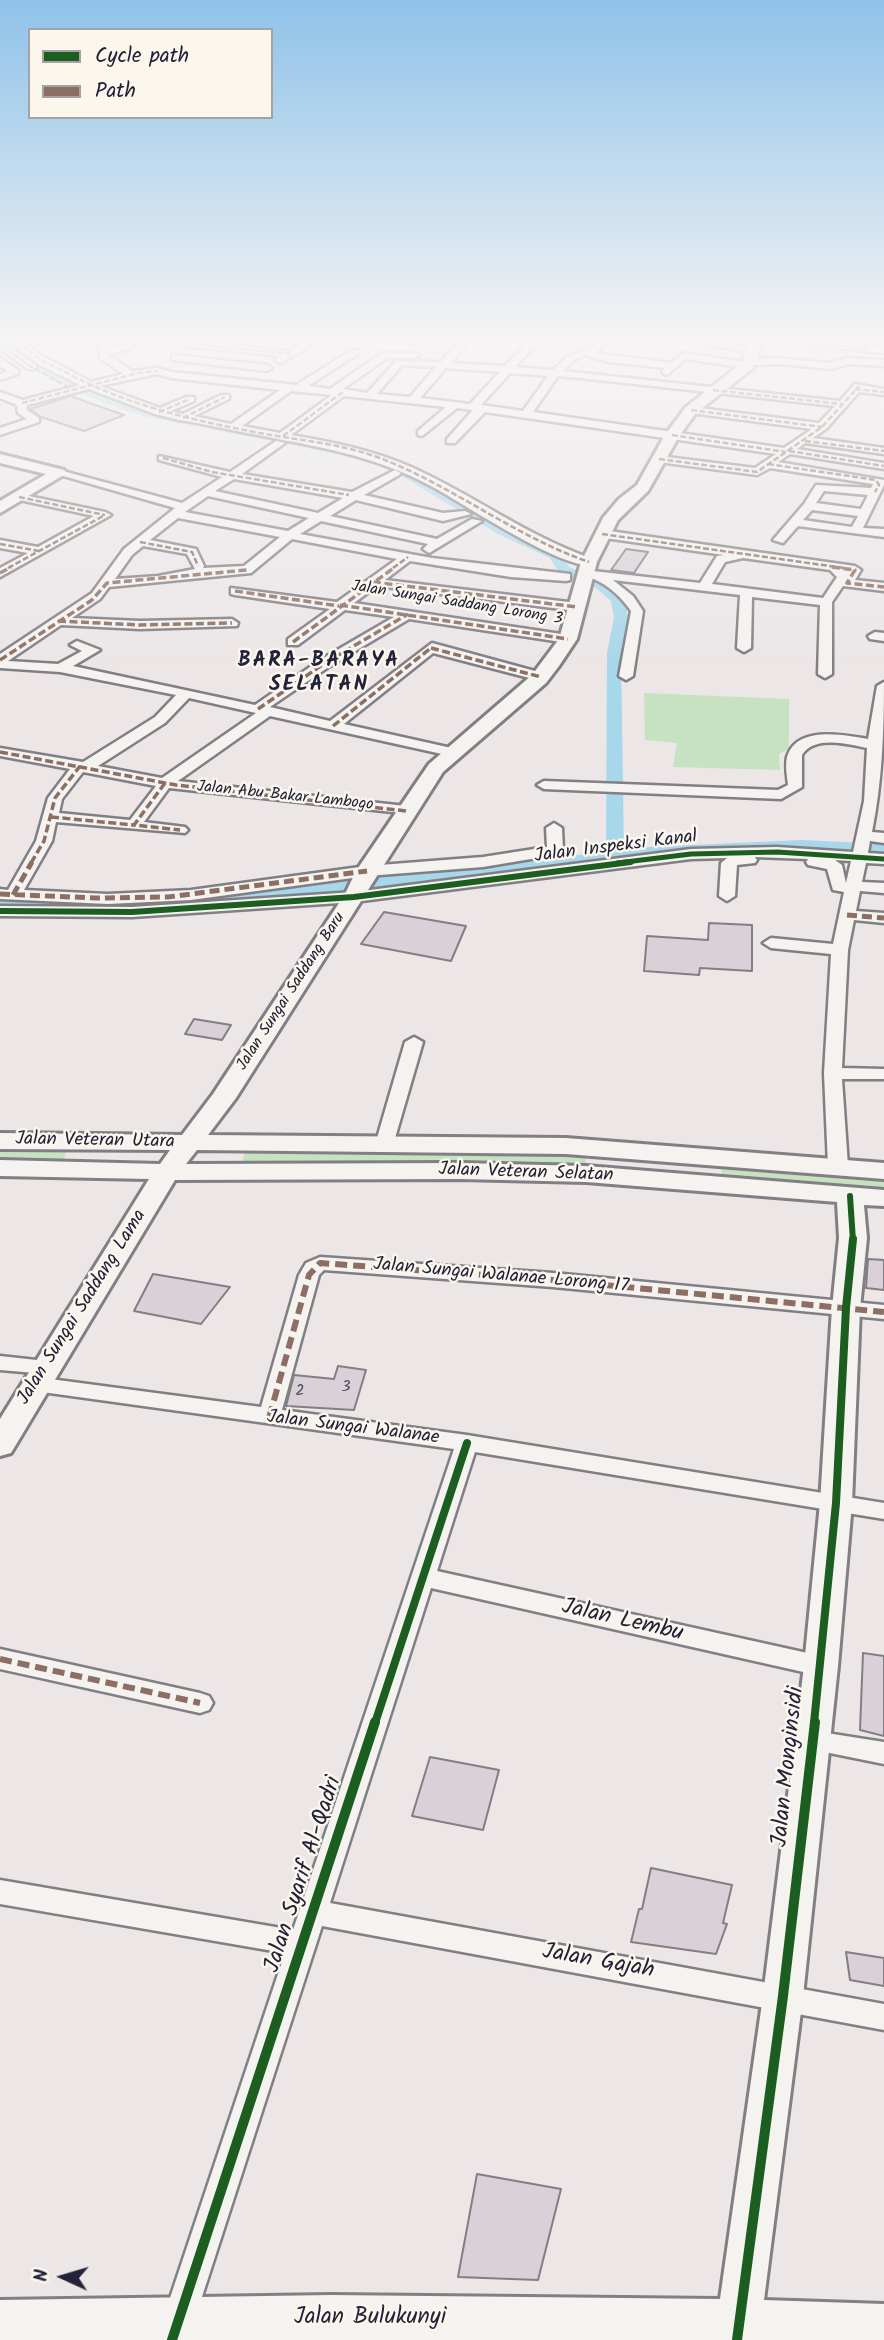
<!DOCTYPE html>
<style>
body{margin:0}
#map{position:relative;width:884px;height:2340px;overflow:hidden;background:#ece6e7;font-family:Kalam,sans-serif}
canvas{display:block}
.legend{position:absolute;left:28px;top:28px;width:245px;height:91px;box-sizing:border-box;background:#fbf7ec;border:2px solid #a4a2a5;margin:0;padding:9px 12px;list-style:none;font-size:21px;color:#22223b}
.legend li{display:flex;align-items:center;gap:14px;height:35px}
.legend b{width:35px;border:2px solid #a4a2a5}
.north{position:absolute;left:28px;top:2242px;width:70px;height:70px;-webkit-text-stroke:5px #fbf7ec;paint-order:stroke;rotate:274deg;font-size:19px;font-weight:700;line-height:28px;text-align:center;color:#22223b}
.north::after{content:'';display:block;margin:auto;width:24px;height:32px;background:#22223b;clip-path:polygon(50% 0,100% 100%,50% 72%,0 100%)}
</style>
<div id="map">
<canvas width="884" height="2340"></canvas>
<ul class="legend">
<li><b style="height:9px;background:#1b5e20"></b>Cycle path</li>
<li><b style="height:9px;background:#8d6e63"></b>Path</li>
</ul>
<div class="north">N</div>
</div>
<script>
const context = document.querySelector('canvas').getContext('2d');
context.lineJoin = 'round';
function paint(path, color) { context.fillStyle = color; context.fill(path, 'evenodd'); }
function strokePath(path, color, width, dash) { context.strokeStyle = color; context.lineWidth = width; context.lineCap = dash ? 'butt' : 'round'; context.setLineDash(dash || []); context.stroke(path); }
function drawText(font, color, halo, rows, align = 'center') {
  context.font = font + ' Kalam,sans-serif'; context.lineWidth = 5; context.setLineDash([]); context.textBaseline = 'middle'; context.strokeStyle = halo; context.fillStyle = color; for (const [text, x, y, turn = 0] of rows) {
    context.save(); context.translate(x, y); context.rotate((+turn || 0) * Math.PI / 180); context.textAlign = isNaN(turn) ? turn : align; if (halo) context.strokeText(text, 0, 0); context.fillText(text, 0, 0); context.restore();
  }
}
paint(new Path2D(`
 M644,693l145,6v50l-10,5 1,16 -107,-3 4,-24 -32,-3z
 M0,1146l68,1 -7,21 -61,-3z
 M245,1150l341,4 -1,17 -344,-2z
 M721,1162l163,12v21l-162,-12z`), '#c7e2c1');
paint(new Path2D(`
 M802,840l82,4v11l-104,-4 -330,29 -252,28 -198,1v-10h178l471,-52z`), '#a7d7ea');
paint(new Path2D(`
 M0,337h10l31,25 34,21 57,22 216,43 6,4 -6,4 -199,-39c-42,-11 -126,-42 -149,-80z
 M404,468l104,60 52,24 9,15 37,15 19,18 3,17 -7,36 3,204 -3,4 -6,1 -9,-5 1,-204 7,-36 -3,-16 -15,-13 -37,-15 -9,-15 -52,-24 -98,-59 -2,-3z`), '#a7d7ea');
const building = new Path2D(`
 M71,396l16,6 37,13 -40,16 -43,-14 -11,-8z
 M626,549l22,3 -14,21 -23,-3z
 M384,912l82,14 -15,35 -90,-17z
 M709,923l43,2v46l-52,-3 -1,7 -55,-4 3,-35 61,4z
 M194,1019l37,6 -9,15 -37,-6z
 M868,1259l16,1v30l-18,-2z
 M153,1274l77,13 -29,37 -67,-13z
 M338,1366l28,4 -12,40 -68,-4 8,-31 40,4z
 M863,1653l21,3v80l-24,-6z
 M430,1757l69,13 -16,60 -71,-14z
 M651,1868l81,17 -9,38 4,1 -11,30 -85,-12 8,-33h3z
 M846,1952l38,6v28l-34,-6z
 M477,2174l84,15 -23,91 -80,-3z`);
paint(building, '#dad0d8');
strokePath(building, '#817f84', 2);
const street = new Path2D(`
 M12,337h95l3,11 13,-3 7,-8h10l-10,12 -22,6 24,16 25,-3 15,4 124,13 56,-35h6v4l-50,32 22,3 52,-36h36l2,2 -5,3h-28l-44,31 24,4 29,-32 45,1 22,-25h10l-22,26 54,3 28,-29h10l-28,30 38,3 15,-14 21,-7 13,-12h10l-16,16 75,10 12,-10 62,9 5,-3 29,-1 51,5 17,-5 37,2v6l-36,-2 -17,5 -52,-5 -26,1 -5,3 -63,-9 -18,16 -5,-3 3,-4 -56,-6 -24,-7 -11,5 -11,11 277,30 15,-17 29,5v6l-25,-3 -33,37 -13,9 71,10v6l-79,-11 -8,6 87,14v6l-94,-15 -12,8 106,18v5l-21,43 21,1v8l-86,-11 -15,17 -10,-3 31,-36 12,-19 55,3 2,-4 -103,-16 -13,7 -98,-13 -6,-3 6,-3 96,12 21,-14 -291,-42 -30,31h-8v-4l26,-29 -16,-2 -35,28 -4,-1v-4l28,-24 -102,-11 -53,39c41,7 81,15 120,32 63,28 115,69 182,92v6c-31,5 -130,-62 -162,-79 -60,-32 -113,-39 -178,-52 -25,-4 -50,-11 -74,-14l-24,-6 -66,-25 -62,16v5l12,8v4l-39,13v-7l27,-9 -9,-6 -1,-8 -17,-7v-6l23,8 57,-15c-20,-11 -60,-25 -68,-48zM99,342l1,16 23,16 -32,8 -50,-27 -15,-11zM402,365l34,2 -26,30 -33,-3zM446,368l54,4 -30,32 -50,-6zM510,373l38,3 -25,35 -42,-6zM157,374l14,4 109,12 -49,34 -37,-8 35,-17v-4h-8l-38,19 -12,-3 23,-10v-4h-8l-26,11 -60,-22zM558,376l22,2 255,28 -16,17 -128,-16 -5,3 5,3 121,16 -28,19 -251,-36zM291,391l41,4 -52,38 -38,-7zM824,491l44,4 -7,14 -45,-6zM812,510l46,6 -6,11 -49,-7z
 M270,337h57l-47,26 -5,-3 5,-4 -96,-10 -5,-3 5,-3 105,11 14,-8z
 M412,337h10l-10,8 -5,-3z
 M658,337h26l72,12 -5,3z
 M811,340l73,7v6l-76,-8v-4z
 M0,341l36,24v4h-8l-28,-20z
 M175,355l92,10 5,3 -5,3 -95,-11v-4z
 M0,358l18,12v4l-18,6v-6l7,-3 -7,-5z
 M276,441l9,2 -43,31 110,18 43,-22 6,3 -2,2 -35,20 79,18 22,-2 6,3 -28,7 -87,-21 -26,16 107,23 35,-20 10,2 -53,32 -6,-4 5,-5 -107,-23 -21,13 132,24 138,16v6l-4,1 -55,-4 -101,-16 -25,19 192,23 6,4 -6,4 -200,-25 -23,17 214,32 7,4 -7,4 -159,-24 -79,47 -60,41 60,14 102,-78 114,31 2,3 -7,4 -108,-28 -89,71 112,25 2,3 -2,3 -5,1 -181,-40 -92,65 228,25 8,5 -3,3 -242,-26 -25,34 41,5 3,3 -3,3 -129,-11 -4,19 -28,49 84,4 83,-4 176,-24 116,-9 64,-10 -1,-19 8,-5 8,5 1,22 -8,5 -72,12 -116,9 -176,24 -83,4 -108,-5v-10l8,1 28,-49 12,-43 22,-29 -70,-13v-8l83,14 72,-45 21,-22 -116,-23 -60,-4v-14l92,-61 32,-44 51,-41 -122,-35 6,-3 123,33 40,-26 -63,-17v-4l71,16zM234,479l109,19 -25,15 -103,-22zM208,496l101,22 -21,13 -103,-19zM178,518l102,19 -36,29 -41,2 1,-2 -8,-17 -46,-9zM292,539l105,20 -60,43 -106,-14v6l4,1 95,14 -42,30v6h10l47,-35 49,7 -74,43 -65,45 -182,-39 27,-16 -23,-9 -7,4 12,6 -24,13 -50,-3 53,-36 79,4 97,-3 1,-3 -6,-4 -92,2 -68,-3 28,-19 9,-12 142,-14zM143,546l44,8 8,15 -37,7 -43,3 17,-24zM189,698l67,15 -94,65 -64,-12 67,-43zM83,772l73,14 -26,34 -71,-7 3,-14z
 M19,494l86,18 6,3 -111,62v-9l28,-15 -28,-5v-8l38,7 56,-31 -79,-17v-4z
 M602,530l253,36 6,4 -6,10 29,3v8l-41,-5 -11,16v72l-7,4 -7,-4 2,-69 -68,-8 -1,51 -7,4 -7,-4 3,-53 -127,-15 20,16 10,15 -10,65 -7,4 -7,-4 12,-65c-11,-16 -28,-31 -47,-35v-6l116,13 17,-27 7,-1 -126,-18 -2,-3zM743,558l87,12 7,7 -14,21 -111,-14 13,-22z
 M875,632l9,1v8l-14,-2 -2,-3z
 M884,682c0,50 -2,101 -12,150l12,1v10l-14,-2 -2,12 16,1v10l-18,-1 -4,19 22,1v10l-24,-2 -4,20 28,2v10l-30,-3 -6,30 -6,118 42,1v10h-42l6,87 -3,4h-14l-3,-4 -4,-93 7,-119 -60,-6 -8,-5 8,-5 62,6 11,-52 -11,-2 -6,-21 -19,-4 -2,-3 2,-3 -53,-2 2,3 -2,3 -18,2 -2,31 -8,5 -8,-5 2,-33 6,-5 -36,1 -337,43 -222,15 -132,-1v-10l132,1 222,-15 337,-43 86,-2 76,5 11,-51 3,-53c-19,-4 -53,-13 -65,7v32l-21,12 -237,-10 -7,-4 7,-4 234,9 10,-5c-1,-9 -3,-19 -1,-28 10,-32 57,-22 81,-18l9,-53zM835,860l16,1 -5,22 -4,-18z
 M414,1037l9,5 -30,103 -2,4h-14l-2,-4 30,-103z
 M320,1257l233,16 331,32v14l-331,-32 -229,-17 -5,5 -37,135 185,25 417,68v16l-409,-67 -38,119 384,85 9,3 4,7 -4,7 -9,3 -390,-88 -101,315 554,101v26l-562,-104 -134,414h-32l129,-387 -285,-49v-24l293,50 161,-481 -419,-58 -8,-2 -3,-5 3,-5 8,-2 226,30 38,-132 7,-12z
 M0,1356l55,6 3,5 -3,5 -8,2 -47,-4z
 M0,1649l200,44 9,3 4,7 -4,7 -9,3 -200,-44z
 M814,1731l70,11v22l-79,-16 -4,-7 4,-7z`);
const secondary = new Path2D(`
 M750,337h14l-11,31 -57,45 -17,23 -31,55 -30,29 -21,42 -20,77 -18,27 -13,17 -103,89 -207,326 -28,37 358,3 318,25v16l-318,-25 -369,-4 -11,14 274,-1 126,3 298,24v16l-20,-1 3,33 -7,70 -8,195 -14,163 -35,330 -39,304 120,4v36h-884v-40l331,-5 389,4 43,-303 41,-330 16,-163 12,-195 7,-70 -2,-36 -251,-20 -126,-3 -285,1 -164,273 -11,3v-37l149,-240 -149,-3v-16l160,4 10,-14 -170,-1v-16l182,2 31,-41 132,-200 11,-23 73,-107 103,-89 27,-36 22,-77 22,-44 16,-19 18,-14 28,-50 21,-28 56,-44z
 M0,454l64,16 3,3 -67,40v-12l46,-27 -46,-11z`);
strokePath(street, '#817f84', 5);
strokePath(secondary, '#817f84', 6);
paint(street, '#f4f3f0');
paint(secondary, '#f4f3f0');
strokePath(new Path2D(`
 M17,337c10,18 29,25 46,34 65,35 135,51 208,64 36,6 74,10 109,23 73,28 134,78 209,104
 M275,337l39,5
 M18,341l85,-2
 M184,343l107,11
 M811,343l58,6
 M0,344l28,21 45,25
 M855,389l29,3
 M713,390l128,14
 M22,403l116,-30 19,-2
 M691,410l131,17
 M159,412l31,-13
 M183,418l42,-21
 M672,435l114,17
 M283,436l60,-44
 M805,441l79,10
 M789,451l95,15
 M163,458l49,14 137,23
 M659,459l98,13 65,-45 37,-41
 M768,464l108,16 3,5 -4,7
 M19,497l86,18
 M602,534l242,34
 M140,542l52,10 6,14
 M0,544l39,7
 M8,568l97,-53
 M393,568l15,-11`), '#8d6e63', 2.5, [6, 2.5]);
strokePath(new Path2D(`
 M832,567l23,3 -8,13 37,4
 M0,573l11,-6
 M373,582l204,25
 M235,591l104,15
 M340,605l228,34
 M58,621l82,4 92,-2
 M293,642l102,-75
 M431,648l110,29
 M0,660l92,-60 15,-17 140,-13
 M258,709l67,-46 83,-49
 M333,726l99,-79
 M0,752l176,33 230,26
 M165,783l-31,42 46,5
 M51,817l83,8
 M31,863l13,-22 11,-43 25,-32`), '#8d6e63', 3.5, [8, 3.5]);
strokePath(new Path2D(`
 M0,894l96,4 72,-1 199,-26
 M13,895l19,-33
 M847,915l37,3`), '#8d6e63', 5, [10, 5]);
strokePath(new Path2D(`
 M269,1418l40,-143 11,-12 233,17 331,32
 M0,1659l200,44`), '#8d6e63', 6, [12, 6]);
strokePath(new Path2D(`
 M617,863l74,-9 86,-2 107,7`), '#1b5e20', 5);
strokePath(new Path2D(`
 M0,911l132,1 222,-15 277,-35
 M850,1196l3,45`), '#1b5e20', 6);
strokePath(new Path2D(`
 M375,1723l92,-280
 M814,1723l22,-220 10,-195 7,-69`), '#1b5e20', 8);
strokePath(new Path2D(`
 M172,2340l203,-618
 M737,2340l46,-344 32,-274`), '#1b5e20', 10);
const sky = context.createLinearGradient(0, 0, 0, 665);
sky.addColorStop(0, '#8ec2e9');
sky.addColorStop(0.51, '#f6f4f4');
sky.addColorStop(1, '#f6f4f400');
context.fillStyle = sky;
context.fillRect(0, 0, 884, 665);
drawText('16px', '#22223b', '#fbf7ec', [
 ["Jalan Sungai Saddang Lorong 3",457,604,9],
 ["Jalan Abu Bakar Lambogo",285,797,6],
 ["Jalan Sungai Saddang Baru",292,992,-57]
]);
drawText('16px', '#504e62', null, [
 ["3",346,1388],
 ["2",300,1392]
]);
drawText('19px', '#22223b', '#fbf7ec', [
 ["Jalan Inspeksi Kanal",616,848,-7],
 ["Jalan Veteran Utara",95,1142,1],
 ["Jalan Veteran Selatan",526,1174,2],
 ["Jalan Sungai Walanae Lorong 17",501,1277,5],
 ["Jalan Sungai Saddang Lama",83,1308,-58],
 ["Jalan Sungai Walanae",353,1429,7]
]);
context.letterSpacing = '2px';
drawText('bold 21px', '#22223b', '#fbf7ec', [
 ["BARA-BARAYA",319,662],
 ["SELATAN",319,686]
]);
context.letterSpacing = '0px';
drawText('23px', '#22223b', '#fbf7ec', [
 ["Jalan Lembu",622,1622,13],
 ["Jalan Monginsidi",790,1767,-84],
 ["Jalan Syarif Al-Qadri",305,1875,-72],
 ["Jalan Gajah",598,1963,10],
 ["Jalan Bulukunyi",370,2319]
]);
</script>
